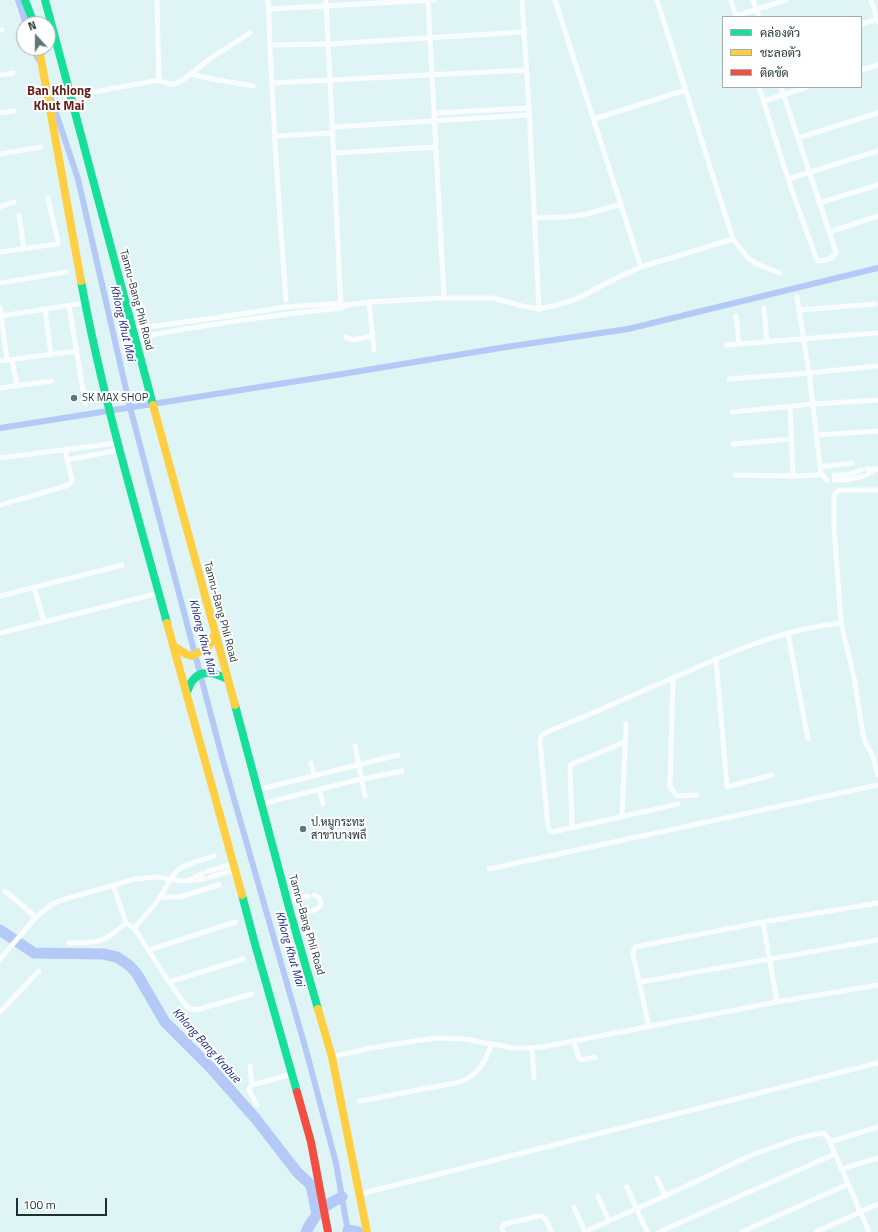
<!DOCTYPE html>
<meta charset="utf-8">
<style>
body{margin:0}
#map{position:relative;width:878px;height:1232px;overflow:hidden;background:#dff4f5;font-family:"Titillium Web",Sarabun,sans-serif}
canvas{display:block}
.legend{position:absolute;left:722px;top:16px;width:140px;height:72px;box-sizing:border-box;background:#fff;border:1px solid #a5acad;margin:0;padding:5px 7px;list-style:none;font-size:12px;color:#1e3032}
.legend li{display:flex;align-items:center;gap:8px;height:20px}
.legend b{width:20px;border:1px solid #a5acad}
.north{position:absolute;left:16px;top:16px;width:40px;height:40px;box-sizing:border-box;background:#fff;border:1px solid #a5acad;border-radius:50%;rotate:339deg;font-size:11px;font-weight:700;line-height:16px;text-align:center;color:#1e3032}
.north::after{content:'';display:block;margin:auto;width:14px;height:18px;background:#627576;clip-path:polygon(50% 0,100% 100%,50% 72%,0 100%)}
.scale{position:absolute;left:16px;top:1198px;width:91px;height:18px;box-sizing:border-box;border:2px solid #1e3032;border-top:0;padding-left:5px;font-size:12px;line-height:14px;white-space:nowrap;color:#1e3032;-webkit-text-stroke:3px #fff;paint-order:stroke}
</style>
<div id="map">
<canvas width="878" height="1232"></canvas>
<ul class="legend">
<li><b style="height:5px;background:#16e098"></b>คล่องตัว</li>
<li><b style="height:5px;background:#ffcf43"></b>ชะลอตัว</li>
<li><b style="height:5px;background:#f24e42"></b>ติดขัด</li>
</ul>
<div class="north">N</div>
<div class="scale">100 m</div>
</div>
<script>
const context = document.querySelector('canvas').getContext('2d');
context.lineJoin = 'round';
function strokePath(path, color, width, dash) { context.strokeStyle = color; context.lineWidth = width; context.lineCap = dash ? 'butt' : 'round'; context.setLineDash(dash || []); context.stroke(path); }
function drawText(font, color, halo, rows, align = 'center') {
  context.font = font + ' "Titillium Web",Sarabun,sans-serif'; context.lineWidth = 4; context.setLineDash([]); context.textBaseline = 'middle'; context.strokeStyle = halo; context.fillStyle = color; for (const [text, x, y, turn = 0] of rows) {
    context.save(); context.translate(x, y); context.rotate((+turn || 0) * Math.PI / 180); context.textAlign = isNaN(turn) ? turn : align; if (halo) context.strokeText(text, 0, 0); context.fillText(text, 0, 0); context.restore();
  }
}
strokePath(new Path2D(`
 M18,0l8,24
 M34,48l4,11
 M51,98l27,81 52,228 92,350 84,293 30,113 12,69
 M0,428l336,-53 170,-28 122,-18 250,-61`), '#b4c9f6', 6);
strokePath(new Path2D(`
 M0,930l31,21 3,2 69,1 14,3 13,9 7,8 28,48 46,46 45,51 41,53 14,13 6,29
 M348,1230l10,2
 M306,1232c9,-18 18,-27 36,-35`), '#b4c9f6', 11);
strokePath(new Path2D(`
 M268,0c4,100 10,200 18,300
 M326,0l15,308
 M428,0l16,298
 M522,0l7,108 10,201
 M555,0l86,267
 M657,0l76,239
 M731,0l5,17
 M753,0l6,17
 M871,0l7,22
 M269,9l165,-9
 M736,16l50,-16
 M861,24l17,-5
 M0,30h2
 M270,45l59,-1 195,-12
 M861,70l17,-5
 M190,74l22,5 41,7
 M0,75l13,-2
 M159,80l10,4h6l11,-6 22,-18 42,-27
 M271,83l255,-13
 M759,87l29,92 28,79 2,3c8,0 15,-2 18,-9l-55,-165
 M71,96l88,-16 -2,-80
 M764,101l43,-14
 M0,113l14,-2
 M434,113l95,-5
 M594,119l92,-29
 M333,127l196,-12
 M275,136l58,-3
 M798,138l80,-25
 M334,153l102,-6
 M0,154l41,-7
 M788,179l90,-28
 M819,203l59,-18
 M0,207l14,-5
 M19,215l5,34
 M534,218l32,-1 21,-3 34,-10
 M829,232l49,-16
 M0,252l57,-8 1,-2 -10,-44
 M0,283l66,-11
 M797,297l12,76 12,101 6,6
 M369,302l5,48
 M69,306l16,97
 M0,308l7,52
 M764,308l3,34
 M45,310l6,45
 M799,310l76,-6
 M0,316l85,-13
 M736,316l3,28
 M132,329l89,-12 65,-10 57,-4
 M346,337l7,3 19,-4
 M134,338c69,-13 138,-23 207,-30l6,-3 22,-3 75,-4h49l29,8 17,3 17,-4 18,-5 49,-25 18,-8 92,-28 14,18 8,6 24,10
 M726,345l150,-12
 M12,360l5,26
 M0,361l76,-10
 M729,379l80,-6 68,-7
 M0,388l52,-7
 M790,406l3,70
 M732,412l81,-8 65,-4
 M817,435l61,-4
 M733,444l58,-5
 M0,458l117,-15
 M67,460l52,-10
 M820,467l32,-4
 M867,469h11
 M868,474l7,-5
 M736,475l57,1 21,-1 7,-1
 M834,475h12l15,-5
 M834,480h13l17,-4
 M878,490h-38l-4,2 -2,4v31l7,96 14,59 8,53 3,9 6,10 6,21
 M0,505l66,-19 4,-2 2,-4 -7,-31
 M34,587l10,35
 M0,596l122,-31
 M0,633l159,-40
 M788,634l20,105
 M716,659l11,128 45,-12
 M673,678l-3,109 7,9 20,-1
 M355,746l10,50
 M311,763l3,12
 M257,790l141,-35
 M319,790l4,14
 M261,804l92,-23 49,-10
 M678,804l-125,28 -3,-1 -2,-5 -8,-84 1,-6 6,-4c42,-17 84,-36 126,-54 53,-24 109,-49 168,-55
 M622,817l4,-93
 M572,828l-2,-63 55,-23
 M489,869l389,-84
 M208,871l26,-7
 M210,877l26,-7
 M190,880l13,-7
 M113,885l13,38
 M5,891l31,26
 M160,897h19l40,-12
 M287,901l21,-5
 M291,915c8,-2 32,-3 30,-14 -1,-4 -4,-5 -7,-6
 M763,922l14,80
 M134,928c9,-10 19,-20 26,-31 6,-8 9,-19 17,-26 9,-8 26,-11 37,-15
 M69,943c30,-1 34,1 57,-20l8,5 35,54 18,25 4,2 5,1 56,-16
 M149,950l86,-28
 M0,959l36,-42 15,-12 11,-5 73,-21 21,-2 27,4 22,-2
 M169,982l74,-23
 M640,982l238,-42
 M0,1012l39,-41
 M649,1027l-16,-73 1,-5 1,-2 128,-25 115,-19
 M574,1042l5,16 2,2 14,-3
 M532,1048l2,30
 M332,1057l39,-9 64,-10 30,1 48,9h14l15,-1 235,-45 101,-17
 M250,1066l2,19 -2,2 -1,3 8,15
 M252,1085l40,-11
 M360,1101l100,-19c19,-8 25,-19 31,-37
 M830,1142l48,-15
 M841,1169l37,-11
 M657,1178l8,18
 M627,1187l20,45
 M360,1194l518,-131
 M598,1196l11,25
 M574,1207l11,25
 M503,1232l-1,-4 3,-4 34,-8c8,0 9,9 12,16
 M584,1232l81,-36 87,-41 47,-17 24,-5 3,2 4,7 39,90
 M659,1232l176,-78
 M742,1232l106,-48
 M816,1232l62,-28`), '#fafdfe', 5);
strokePath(new Path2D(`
 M25,0l9,24
 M45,0l108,405
 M81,281c21,115 55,228 86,342
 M187,692c7,-22 22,-23 40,-13
 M235,705l56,210 27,94
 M242,895l13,49 42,148`), '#16e098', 8);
strokePath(new Path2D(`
 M39,48l42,233
 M153,405l82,300
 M167,623l75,272
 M174,646l12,8 6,2 14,-7 4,-5 5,-10
 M318,1009l14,48 35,175`), '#ffcf43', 8);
strokePath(new Path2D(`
 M297,1092l14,50 17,90`), '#f24e42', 8);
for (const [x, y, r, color] of [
 [74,398,4,"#627576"],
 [303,829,4,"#627576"]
]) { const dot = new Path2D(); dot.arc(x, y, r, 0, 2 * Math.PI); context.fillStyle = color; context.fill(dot); strokePath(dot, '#fff', 1.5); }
drawText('11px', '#1e3032', '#fff', [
 ["Tamru-Bang Phli Road",136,300,75],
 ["Tamru-Bang Phli Road",220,612,75],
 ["Tamru-Bang Phli Road",306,925,74]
]);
drawText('11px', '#1e3032', '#fff', [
 ["SK MAX SHOP",82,398],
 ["ป.หมูกระทะ",311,823],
 ["สาขาบางพลี",311,836]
], 'left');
drawText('italic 12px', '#1f2a83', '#fff', [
 ["Khlong Khut Mai",122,323,77],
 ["Khlong Khut Mai",202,637,75],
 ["Khlong Khut Mai",289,949,74],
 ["Khlong Bang Krabue",206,1046,48]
]);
drawText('bold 13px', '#631f16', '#fff', [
 ["Ban Khlong",59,92],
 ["Khut Mai",59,107]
]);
</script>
